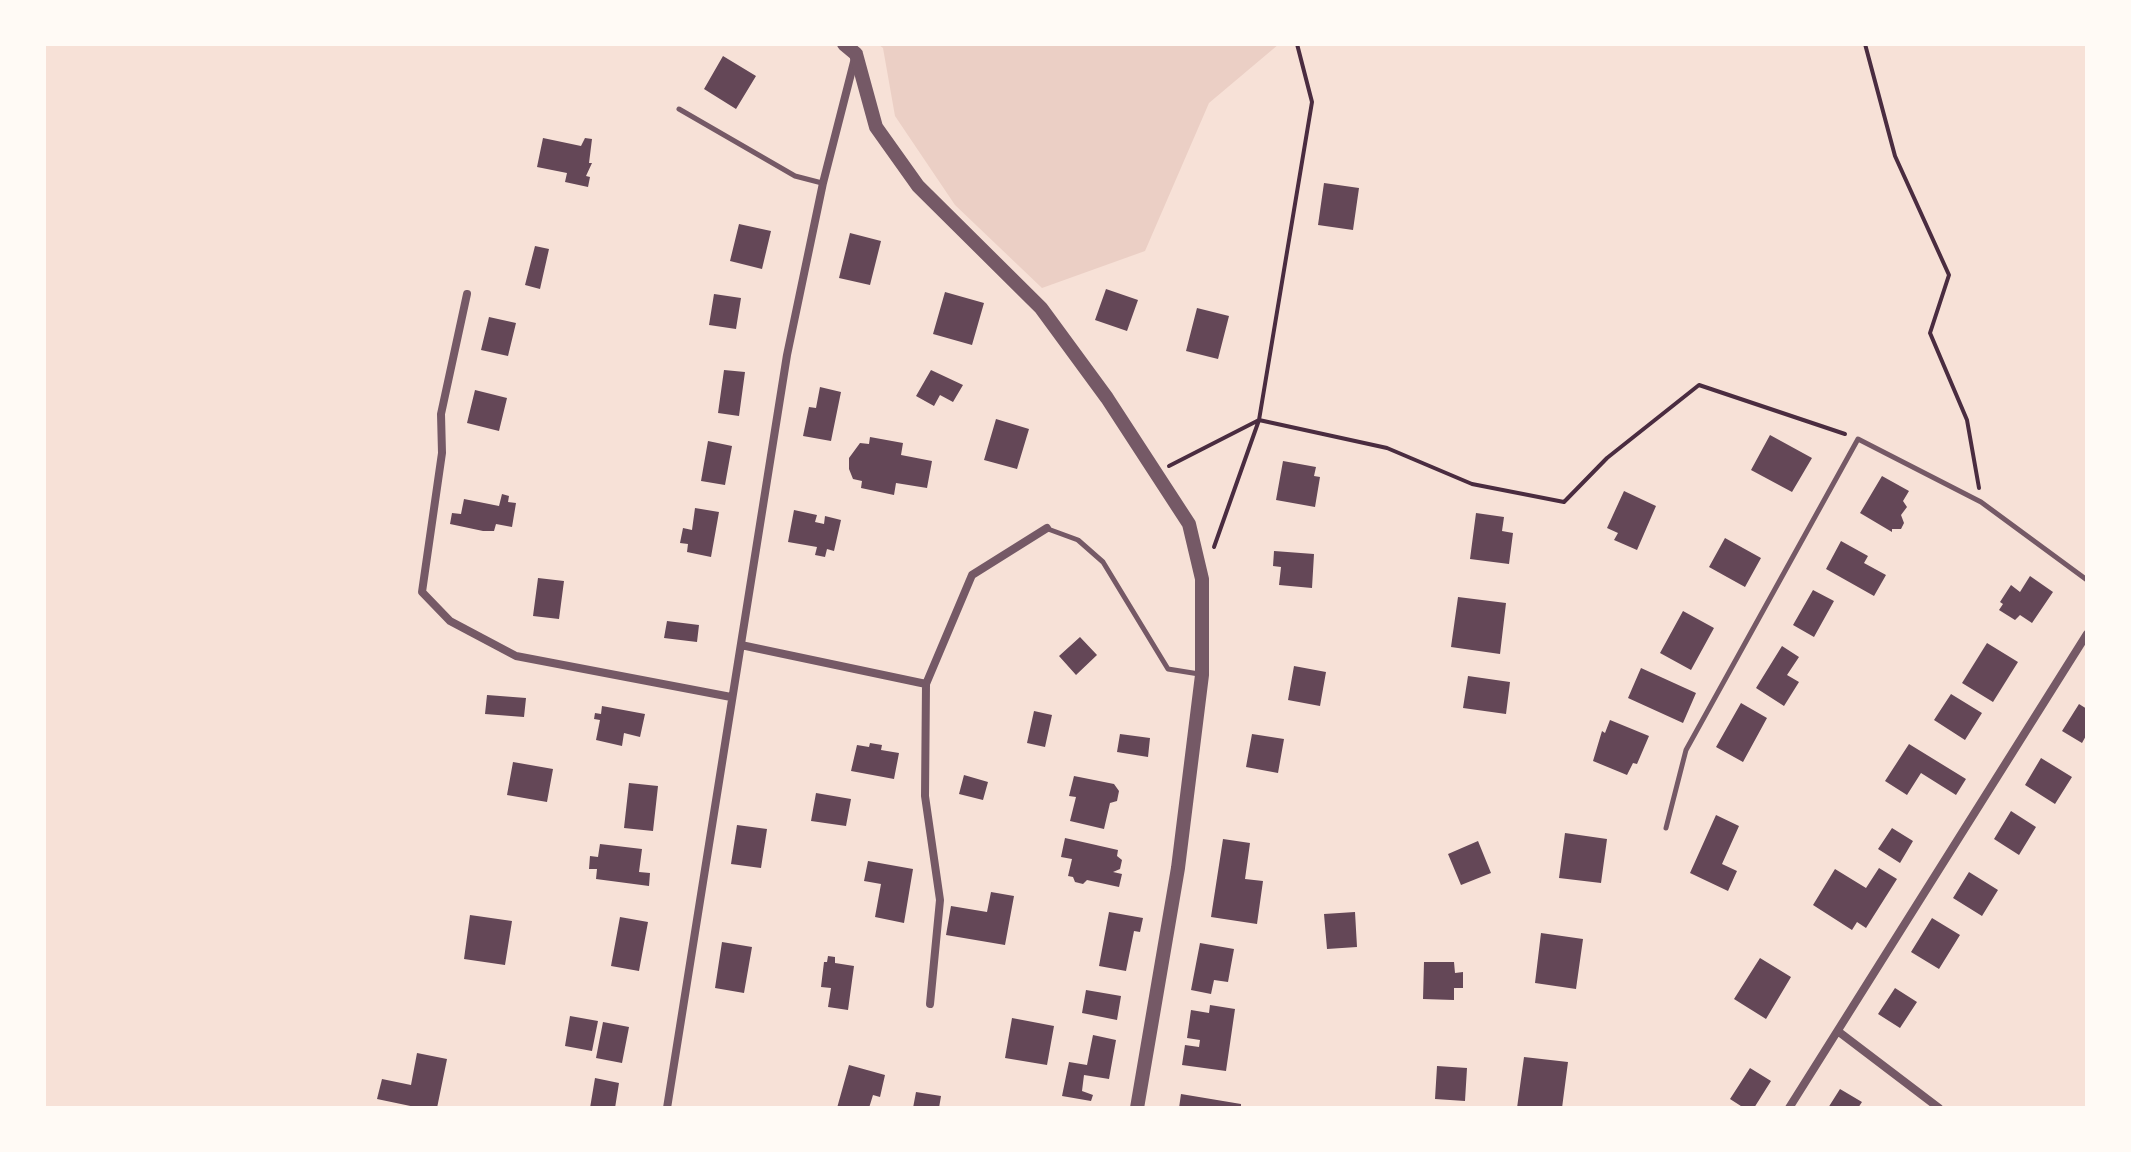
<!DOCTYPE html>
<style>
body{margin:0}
#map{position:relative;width:2131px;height:1152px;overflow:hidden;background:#f7e1d7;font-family:Roboto,sans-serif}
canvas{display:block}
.frame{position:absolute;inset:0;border:46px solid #fffaf5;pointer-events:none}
</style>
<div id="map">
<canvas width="2131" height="1152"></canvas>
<div class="frame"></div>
</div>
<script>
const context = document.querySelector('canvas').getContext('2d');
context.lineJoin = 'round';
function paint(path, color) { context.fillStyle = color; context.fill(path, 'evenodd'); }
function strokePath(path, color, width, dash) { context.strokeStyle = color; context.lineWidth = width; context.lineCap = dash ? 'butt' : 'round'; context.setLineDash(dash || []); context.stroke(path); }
paint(new Path2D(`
 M878,44h401l-70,59 -64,148 -103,37 -87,-83 -60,-89 -12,-68z`), '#ebcfc5');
paint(new Path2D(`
 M723,56l33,20 -20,33 -32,-20z
 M543,138l38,8 4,-8 7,1 -3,24h3l-6,13 4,1 -2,10 -23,-5 2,-9 -30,-6z
 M1324,183l35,5 -6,42 -35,-5z
 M739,224l32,7 -9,38 -32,-8z
 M850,233l31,8 -11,44 -31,-7z
 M535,246l14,3 -9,40 -15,-4z
 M1106,289l32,11 -11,31 -32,-11z
 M945,292l39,11 -12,42 -39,-11z
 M714,294l27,4 -5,31 -27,-4z
 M1197,308l32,8 -11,43 -32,-8z
 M489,317l27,6 -8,33 -27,-6z
 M724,370l21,2 -6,44 -21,-3z
 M931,370l32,15 -10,17 -13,-7 -6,11 -18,-10z
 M820,387l21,5 -10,49 -28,-5 6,-29 7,1z
 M475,390l32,8 -8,33 -32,-8z
 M996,419l33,10 -12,40 -33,-9z
 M1770,435l42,23 -20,34 -41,-22z
 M870,437l33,6 -2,12 31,6 -5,27 -31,-5 -2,12 -33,-7 1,-7 -9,-2 -4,-10v-11l11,-15 9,1z
 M708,441l24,5 -7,39 -24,-4z
 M1283,461l33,6 -2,9 6,1 -5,30 -39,-7z
 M1882,476l27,15 -6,10 4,6 -6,8 3,8 -3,6h-9v3l-32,-19z
 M1624,491l32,15 -19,44 -23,-10 4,-7 -11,-5z
 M502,494l7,2 -1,6 8,1 -4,24 -16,-3 -2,7h-11l-33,-7 2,-11 9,1 3,-15 35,7z
 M695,508l24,4 -8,45 -24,-5 1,-8 -8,-1 3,-15 9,2z
 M794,510l23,5 -2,7 9,2 1,-8 16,4 -7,31 -7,-2 -2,8 -10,-2 2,-8 -29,-5z
 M1476,513l28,4 -2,14 11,2 -4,31 -39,-5z
 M1725,538l36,20 -16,29 -36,-20z
 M1841,541l27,15 -4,7 22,12 -12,21 -48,-27z
 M1274,551l40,3 -2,34 -33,-3 2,-18 -8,-1z
 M2030,576l23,16 -21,31 -12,-8 -5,5 -16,-10 4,-6 -3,-2 11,-17 9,7z
 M538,578l26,3 -5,38 -26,-3z
 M1813,590l21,11 -20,36 -21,-12z
 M1458,597l48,6 -6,51 -49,-7z
 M1683,611l31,17 -23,42 -31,-17z
 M667,621l32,4 -2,17 -33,-4z
 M1080,637l17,18 -21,20 -17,-19z
 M1987,643l31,19 -25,40 -31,-19z
 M1782,646l17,11 -12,18 12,7 -15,24 -28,-18z
 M1294,666l32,6 -6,34 -32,-6z
 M1641,668l55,25 -13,30 -55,-25z
 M1468,676l42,6 -4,32 -43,-6z
 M1951,694l31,19 -17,27 -31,-20z
 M487,695l39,3 -2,19 -39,-3z
 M1741,703l26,15 -24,44 -27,-15z
 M2079,704l8,5v25l-5,9 -20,-12z
 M602,706l43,8 -5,23 -16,-4 -2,13 -26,-6 4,-20 -6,-1 1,-6 6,1z
 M1034,711l18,4 -7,32 -18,-4z
 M1610,720l39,16 -12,28 -4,-1 -6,12 -34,-14 9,-30 3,2z
 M1120,734l30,4 -2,19 -31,-5z
 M1252,734l32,5 -6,34 -32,-6z
 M870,743l12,2 -1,5 18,3 -5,26 -43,-8 6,-26 12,2z
 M1909,744l57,35 -10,16 -35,-22 -14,22 -22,-14z
 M2041,758l31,19 -17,27 -30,-19z
 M513,762l40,7 -6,33 -40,-7z
 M964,775l24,7 -5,18 -24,-6z
 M1074,776l40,8 5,7 -2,10 -7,2 -6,26 -34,-8 6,-24 -7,-1z
 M629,783l29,3 -5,45 -29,-3z
 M816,793l35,6 -5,27 -35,-5z
 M2011,811l25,16 -17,28 -25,-16z
 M1716,815l23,11 -17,38 15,7 -9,20 -38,-18z
 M737,825l30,4 -6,39 -30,-4z
 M1892,828l21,13 -13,22 -22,-14z
 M1565,833l42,6 -6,44 -42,-5z
 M1065,838l53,12 -1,6 5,4 -2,9 -7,3 9,2 -3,13 -32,-7 -4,4 -8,-2 -2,-5 -5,-1 4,-17 -11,-2z
 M1223,839l27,4 -5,36 18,2 -6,43 -46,-7z
 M1478,841l13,32 -30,12 -13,-31z
 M600,844l42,5 -3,23 11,1 -1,13 -53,-7 1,-10h-8l1,-13 8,1z
 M868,861l45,8 -9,54 -29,-6 6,-33 -17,-3z
 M1879,868l18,11 -31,49 -9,-6 -5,8 -39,-25 22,-36 31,19z
 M1969,872l29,18 -16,26 -29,-18z
 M991,892l23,4 -9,49 -59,-10 5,-29 36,6z
 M1109,912l34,6 -3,14 -6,-1 -8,40 -27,-5z
 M1355,912l2,35 -30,2 -3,-35z
 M470,915l42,6 -7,44 -41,-6z
 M620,917l28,5 -9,49 -28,-5z
 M1932,918l28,17 -21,34 -28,-17z
 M1541,933l42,6 -7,50 -41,-6z
 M722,942l30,5 -8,46 -29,-5z
 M1200,943l34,6 -6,33 -14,-2 -3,14 -20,-4z
 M828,956l7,1v6l19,3 -6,44 -20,-3 3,-19 -10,-1 3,-25h3z
 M1760,958l31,19 -25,42 -32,-20z
 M1424,962h30l1,11 8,-1v16h-9v12l-31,-1z
 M1895,988l22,14 -17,26 -22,-14z
 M1086,990l35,6 -4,24 -35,-7z
 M1210,1005l25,4 -9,62 -44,-6 3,-20 14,2 1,-7 -13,-2 4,-28 18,3z
 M570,1016l28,5 -6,30 -27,-5z
 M1012,1018l42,8 -7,39 -42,-7z
 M603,1022l26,5 -7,36 -26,-5z
 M1093,1035l23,5 -7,39 -25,-4 -2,16 11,4 -2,6 -29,-5 7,-34 18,3z
 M417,1053l30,6 -10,49h-17l-43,-9 5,-20 29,6z
 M1524,1057l44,5 -6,46h-45z
 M849,1065l36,10 -5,22 -7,-2 -4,13h-32z
 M1437,1066l30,2 -2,33 -30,-2z
 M1750,1068l21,13 -17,27h-10l-14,-9z
 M595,1078l24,5 -4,25h-25z
 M1840,1089l22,13 -4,6h-30z
 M916,1092l25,4 -2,12h-26z
 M1181,1094l60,10v4h-62z`), '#644757');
strokePath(new Path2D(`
 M1865,44l30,112 54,119 -19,58 37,87 12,68
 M1169,466l90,-46 128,28 85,36 92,18 43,-44 92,-73 146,49
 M1214,547l45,-127 53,-318 -15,-58`), '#4a2c40', 4);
strokePath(new Path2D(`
 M679,109l116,67 27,7
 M1048,529l30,11 25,22 65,107 31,5
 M1666,828l20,-78 172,-311 123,63 106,78`), '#755966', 5);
strokePath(new Path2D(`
 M467,294l-26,120 1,39 -20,139 28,29 66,35 215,41
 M741,645l185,39 -1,112 15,104 -10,104
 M926,684l46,-109 75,-47
 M1839,1032l100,76
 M667,1108l120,-753 36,-172 32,-125
 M1789,1108l298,-474`), '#755966', 8);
strokePath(new Path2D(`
 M844,44l12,10
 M856,54l20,73 42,59 123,122 66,90 82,126 13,55v96l-24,193 -41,240`), '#755966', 14);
</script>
